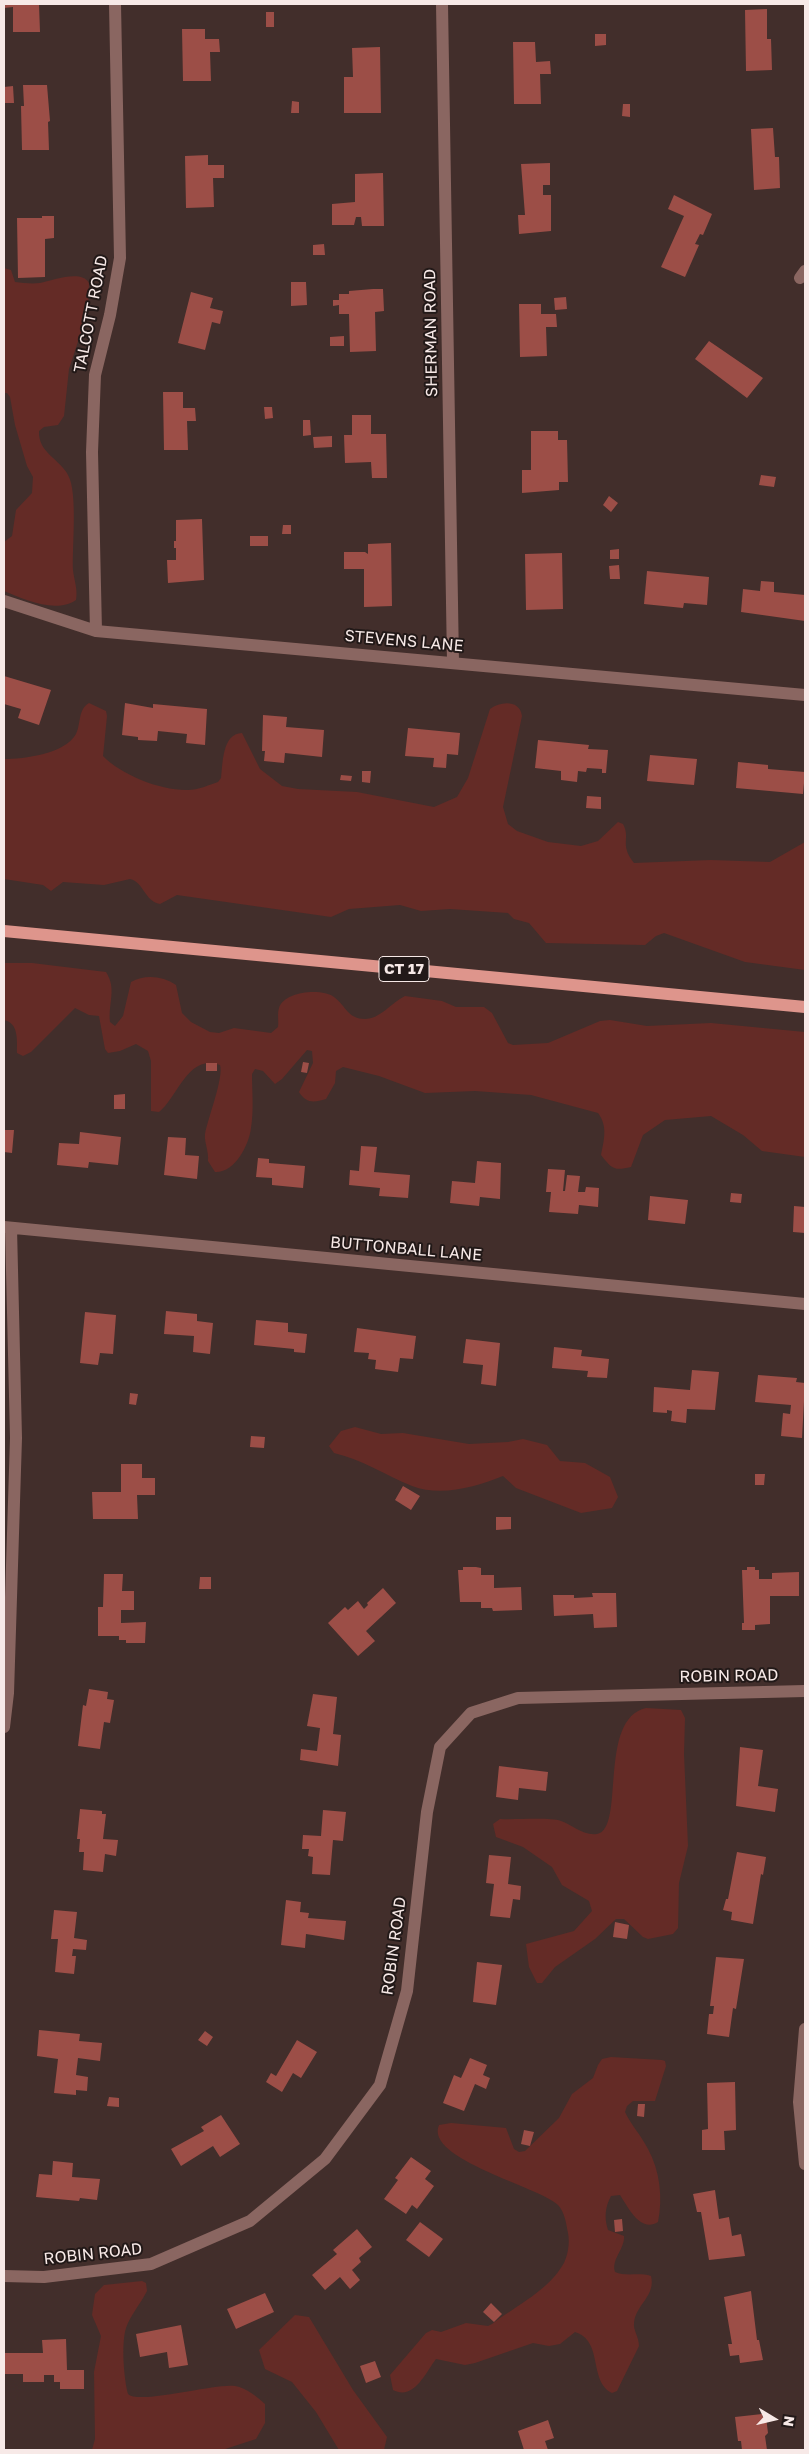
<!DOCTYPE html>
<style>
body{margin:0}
#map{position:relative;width:809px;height:2454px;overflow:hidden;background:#422e2b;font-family:"Golos Text",sans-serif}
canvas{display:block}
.frame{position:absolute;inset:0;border:5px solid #f7e9e7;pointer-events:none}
.north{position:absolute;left:749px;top:2394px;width:50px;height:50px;-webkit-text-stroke:4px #221918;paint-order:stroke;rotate:99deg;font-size:14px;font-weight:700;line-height:20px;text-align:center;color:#f7e9e7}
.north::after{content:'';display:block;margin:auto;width:18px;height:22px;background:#f7e9e7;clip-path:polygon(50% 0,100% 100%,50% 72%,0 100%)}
</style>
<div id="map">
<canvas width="809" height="2454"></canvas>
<div class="frame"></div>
<div class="north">N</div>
</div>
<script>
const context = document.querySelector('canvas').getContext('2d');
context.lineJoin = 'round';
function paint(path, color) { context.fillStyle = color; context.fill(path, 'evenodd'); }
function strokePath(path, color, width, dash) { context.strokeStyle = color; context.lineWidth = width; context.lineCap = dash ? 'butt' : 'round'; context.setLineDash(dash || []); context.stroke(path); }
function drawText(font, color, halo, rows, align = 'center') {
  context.font = font + ' "Golos Text",sans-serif'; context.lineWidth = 4; context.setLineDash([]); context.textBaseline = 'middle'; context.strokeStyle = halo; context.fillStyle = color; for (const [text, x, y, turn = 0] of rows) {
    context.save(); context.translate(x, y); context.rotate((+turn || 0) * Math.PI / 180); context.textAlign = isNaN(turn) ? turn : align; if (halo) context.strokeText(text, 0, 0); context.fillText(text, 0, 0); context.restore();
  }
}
paint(new Path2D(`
 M4,268l7,2 4,12c8,1 17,2 25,1 12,-2 41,-14 49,0l-1,28 -19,58 -5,47 -6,9 -14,2 -5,4c-1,22 21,28 29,44 10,17 4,73 5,95 1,10 5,19 3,30 -21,14 -52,-1 -72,-9v-49l8,-6 4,-26 16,-17 1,-16 -6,-11 -12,-41 -5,-28 -3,-4h-3z
 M89,703l17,8 1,5 -4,40c18,19 59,35 85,34 10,0 21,-5 30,-8l3,-4c2,-15 1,-44 21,-45l18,36 22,17 16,3 59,3 77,15 23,-10 11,-19 22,-69c11,-8 30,-9 32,7l-19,91 5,17 9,7 31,11 33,4 17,-5 20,-19 5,2c8,15 -4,20 11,39l77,-3 59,2 35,-20v128l-60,-8 -81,-29 -8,3 -11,9 -99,-2 -17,-20 -15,-4 -6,-6 -58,-4 -29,2 -21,-6 -51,4 -18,8 -154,-22 -17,9c-16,-3 -16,-22 -30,-25l-26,6 -41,-3 -12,9 -8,-6 -39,-6v-120c20,0 61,-5 72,-25 5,-10 2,-25 13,-31z
 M4,963h28l74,9c11,17 2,31 4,50l5,4 8,-10 8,-34c14,-8 32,-6 45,3l6,28 9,9 19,10 9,1 15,-5 37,5 7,-6c1,-5 -1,-13 1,-19 5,-17 43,-20 55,-11 12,9 14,22 31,22 15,0 26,-16 40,-23l37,5 14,6h28l8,6 16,30 5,2 35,-2 52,-22 10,-1 37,6 64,-3 94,9v125l-43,-6 -19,-16 -32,-19 -46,4 -22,15 -12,32c-17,4 -19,2 -30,-12 3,-15 7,-29 -3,-42l-67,-18 -56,-4 -50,2 -46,-17 -36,-9 -7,4 -1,12 -9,16c-13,4 -20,4 -27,-7l14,-29 -1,-12 -5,-1 -25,29 -7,5 -12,-13 -8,-2 -3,5c0,17 2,36 -1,54 -2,17 -16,45 -36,44l-7,-11c1,-10 -4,-19 -3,-27 3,-16 19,-57 15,-69 -32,-12 -42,32 -61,47l-8,-1v-50l-3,-10 -12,-7 -16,7 -12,2 -3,-4 -6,-33 -10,-1 -14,-7 -44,44 -8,4 -6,-3c0,-12 2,-30 -13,-33z
 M355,1427l26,7 22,-1 66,11 39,-2 15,-3 24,6 13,16 25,2 25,14 8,20 -6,11 -31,5 -65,-25 -13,-12c-27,11 -62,21 -91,10 -27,-11 -49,-26 -78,-33l-5,-7 12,-15z
 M646,1708l35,2 4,8 -1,36 4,92 -9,37 -1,45 -5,6 -25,5 -5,-2 -19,-18h-8l-21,20 -40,28 -13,16h-5l-8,-16 -3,-23 48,-13 18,-20 -3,-10 -27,-16 -10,-18 -29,-20 -27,-10 -3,-13 7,-5c15,1 50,-2 61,2 11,4 23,15 36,13 29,-5 0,-115 49,-126z
 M611,2057l51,3 3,1 1,5 -11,35h-22l-6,5 -2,6c6,13 16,23 23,37 12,22 15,49 10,73 -18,11 -30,-15 -38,-27l-9,1c-6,11 -7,22 -3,34l16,6c1,13 -13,23 -9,36 11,5 24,0 36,4 5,20 -15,28 -17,47 -1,7 5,14 5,23l-22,45 -5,2c-24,-12 -8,-52 -37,-61l-15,12 -11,2 -16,-3 -58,20 -10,2 -29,-6c-10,13 -22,42 -43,31l-3,-15 36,-42 6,-3 9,2 25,-9 22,3 4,-2c25,-19 56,-33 72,-61 4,-9 6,-20 4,-30 -2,-10 -3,-20 -10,-28 -18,-18 -134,-46 -119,-80l12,-2 55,5 8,21 5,3 6,-1 34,-33 13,-24 21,-16 5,-13 4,-6z
 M142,2281l4,2 1,8c-6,12 -17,25 -21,37 -5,16 -2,51 2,66 11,11 87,-11 107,-8 12,2 22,11 30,18v19l-9,16 -34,11h-130l3,-11 -1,-67 7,-36 -9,-21 3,-21 9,-9z
 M295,2315l14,2 44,73 34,47 -3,13h-45l-23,-38 -24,-30 -27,-13 -6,-19z`), '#642b26');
paint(new Path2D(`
 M4,4h35l1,28h-27v-25l-9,1z
 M767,9v30h4l1,31 -26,1 -1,-61z
 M266,12h8v15h-8z
 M182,29h23v10h14l1,13h-10l1,29h-28z
 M595,34h11v11l-11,1z
 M513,42h22l1,20 14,-1 1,13h-11l1,30h-27z
 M380,47l1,66h-37v-36h9l-1,-29z
 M23,85h24l3,36 -2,1 1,28h-27l-1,-44h3z
 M13,86l1,17h-10v-16z
 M292,101l7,1v11h-8z
 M623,104h7v13l-8,-1z
 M773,128l2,29h4l1,31 -26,2 -3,-61z
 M208,155v10h16v13h-11l1,29 -28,1 -1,-52z
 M550,163v22h-7v10h8v36l-32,3 -1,-19h7l-4,-51z
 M383,173l1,53h-22l-1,-9h-5l-2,8h-22v-21l23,-2v-28z
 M674,195l38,19 -9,21 -3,-1 -5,10 4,1 -14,32 -24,-10 23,-51 -16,-7z
 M42,216h12v22l-9,1v38l-27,1 -1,-60h25z
 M324,244l1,11h-12v-10z
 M291,282h15l1,23 -16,1z
 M373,289h10l1,22 -9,1 1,39 -26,1 -1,-38h-10v-9l-6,1v-6h6v-6h10v-3z
 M191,292l22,6 -3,10 13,3 -3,13 -8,-2 -7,28 -27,-7z
 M566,297l1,12 -12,1 -1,-12z
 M519,304h22v10h15l1,13h-11l1,29 -27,1z
 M344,336v10h-14v-9z
 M709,341l54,37 -16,20 -52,-39z
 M163,392h20v16h12l1,13h-9l1,29h-24z
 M264,407h8l1,11 -8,1z
 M352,415h19v19h15l1,44h-15l-1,-16 -26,1 -1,-28h8z
 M303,420h7l1,15 -8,1z
 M531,431h27v9h9l1,42h-9v8l-37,3v-23h9z
 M332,436v11l-18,1 -1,-11z
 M761,475l15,2 -2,10 -15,-2z
 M609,496l9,7 -7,9 -8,-7z
 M202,519l2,61 -36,3 -1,-23h9v-12h-2v-7h2v-21z
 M283,525h8v9h-9z
 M250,536h18v10h-18z
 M391,543l1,63 -28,1v-38h-20v-17h21l3,2v-10z
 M619,549v10h-9v-9z
 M562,553l1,56 -37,1 -1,-56z
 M619,565l1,14h-10l-1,-13z
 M647,571l62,6 -2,28 -23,-2 -1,5 -39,-4z
 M761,581l13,1v10l31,3v26l-64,-9 2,-23 17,2z
 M4,676l47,14 -12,35 -21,-7 3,-9 -17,-5z
 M125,703l28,5v-4l54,5 -2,36 -19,-2 1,-9 -29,-3 -1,10 -19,-1v-3l-16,-2z
 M263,715l24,2 -1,10 38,3 -2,27 -37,-4 -1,10 -20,-2 1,-10h-3z
 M408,728l52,5 -2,22 -11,-1 -1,14 -13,-1 1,-9 -29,-2z
 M538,740l51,5 -1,4 20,1 -2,23h-4v-4l-15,-1 -1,4 -8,-1 -1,11 -16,-2v-9l-26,-3z
 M650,755l47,4 -3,26 -47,-4z
 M738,762l30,3v4l37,3 -2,22 -67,-6z
 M362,771h9l-1,12 -8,-1z
 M341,775l11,1 -1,5 -11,-1z
 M587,796l14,1v12l-15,-1z
 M303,1062l6,1 -2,10 -6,-1z
 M206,1063h11v8h-11z
 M125,1094v15h-11v-14z
 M4,1130h10l-2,23 -8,-1z
 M80,1132l41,5 -3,28 -29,-3 -1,6 -31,-3 2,-22 20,1z
 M168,1137l18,1 -1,17 14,1 -2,23 -33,-4z
 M361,1146l16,1 -3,25 36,3 -2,23 -29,-2 1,-8 -31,-3 1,-15 9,1z
 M258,1158l11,1v4l36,3 -2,22 -31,-3v-7l-16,-1z
 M477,1161l24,2 -1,36 -20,-2 -1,9 -29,-3 2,-22 23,2z
 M548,1169l17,1 -2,21h2l2,-16 13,1 -2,16h7l1,-5 13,1 -1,19 -19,-2 -1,9 -29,-2 2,-20h-5z
 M731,1193l11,1 -1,9 -11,-1z
 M650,1196l38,4 -3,24 -37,-4z
 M794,1206l11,1v26l-12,-1z
 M166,1311l31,3v7l16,2 -3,31 -17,-2 1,-16 -30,-2z
 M85,1312l31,3 -3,39 -13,-1 -2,12 -18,-2z
 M256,1320l32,3v9l19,2 -2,19 -11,-1v-3l-40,-4z
 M357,1328l59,8 -3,23 -13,-1 -2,14 -23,-3 1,-9 -8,-1 1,-6 -15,-1z
 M466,1339l34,4 -4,43 -15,-2 2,-19 -20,-2z
 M554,1347l28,3 -1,6 28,3 -2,19 -20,-1 1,-6 -36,-3z
 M692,1370l27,2 -4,38 -28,-1 -1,14 -15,-2 1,-10 -5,-1v3l-14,-1 1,-25 36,3z
 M758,1375l39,3 -1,4 9,1 -3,55 -21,-2 2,-23 7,1 1,-9 -36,-3z
 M130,1393l8,1 -2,11 -7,-1z
 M251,1436l14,1 -1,11 -14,-1z
 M121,1464h21v14h13v17h-18l1,24h-45l-1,-27h29z
 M755,1474h10l-1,11h-9z
 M403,1486l17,10 -9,14 -16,-10z
 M496,1517h15v12l-15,1z
 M463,1567h13l5,1v7h13v13l27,-1 1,23 -29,1 -1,-3h-11v-6h-21l-2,-32h5z
 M747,1567h8v3h4v9h13v-6l27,-1v24h-29v28l-15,1v5h-13v-7h2l-2,-53h5z
 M104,1574h19l-1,17h12v19h-13v13l25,-1 -1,21h-19v-3h-7v-4h-21v-29h5z
 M200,1577h11v12h-12z
 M383,1588l13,15 -30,28 9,10 -17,15 -30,-33 17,-16 3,3 10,-9 6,8 4,-4 -1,-2z
 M592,1593h24l1,34 -23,1 -1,-14 -39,2 -1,-21h21v3l19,-1z
 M89,1689l19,3 -1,7 7,1 -4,23 -6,-1 -4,27 -22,-3 5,-41 3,1z
 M313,1694l24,3 -4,37 8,1 -3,31 -38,-6 1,-11 16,2 3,-23 -13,-2z
 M740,1747l23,3 -5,36 20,3 -3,23 -39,-6z
 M499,1766l49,6 -2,19 -27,-3 -1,12 -22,-3z
 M80,1809l22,2v3h4l-3,25 15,1 -2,16 -11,-2 -2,18 -20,-2 1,-18h-5l1,-13h-3z
 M323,1810l23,2 -3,29 -10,-1 -3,35 -18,-1 1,-17 -5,-1 1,-7h-7l1,-14 18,1z
 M737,1852l29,5 -3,18 -2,-1 -8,50 -22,-4 1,-8 -9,-2 3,-11h2z
 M489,1855l22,2 -3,27 13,2 -1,14 -7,-1 -3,19 -20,-2 4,-32 -8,-1z
 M286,1900l15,2 -1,10 9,1 -1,5 38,3 -2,19 -38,-6 -1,14 -24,-3z
 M54,1910l23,2 -3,26 13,2 -1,10 -13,-1 -1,7h4l-2,18 -19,-2 3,-33h-7z
 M615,1922l14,3 -2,14 -14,-2z
 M716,1957l28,2 -8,50 -3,-1 -4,29 -22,-3 2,-20h4l1,-8h-4z
 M477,1962l25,3 -6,40 -23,-3z
 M39,2030l41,4 -1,7 23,2 -2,18 -22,-3 -2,17 12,2 -1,14 -11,-1v5l-22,-2 4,-34 -21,-3z
 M205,2031l8,6 -6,9 -9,-6z
 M297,2040l20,12 -16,26 -8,-5 -11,19 -16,-10 5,-9 5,3z
 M470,2058l17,7 -4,10 7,3 -4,11 -11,-5 -11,27 -21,-8 11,-28 7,3z
 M735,2082l1,48 -12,1 1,19h-23v-20l6,-1 -1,-46z
 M109,2097l10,1v9l-12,-1z
 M638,2104h7l-1,13 -7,-1z
 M221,2115l19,29 -20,13 -7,-11 -32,20 -10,-17 33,-18 -3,-4z
 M524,2130l10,2 -4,14 -9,-2z
 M411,2157l20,14 -6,8 9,7 -17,23 -5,-4 -6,9 -22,-15 14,-19 -3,-2z
 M53,2161l20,2 -1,14 28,2 -3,21 -17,-2 -1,3 -43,-4 3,-23 13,1z
 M715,2190l4,29 10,-2 3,19 9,-2 4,22 -36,4 -8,-48h-4l-4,-18z
 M622,2219l1,12 -8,1 -1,-12z
 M420,2222l23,17 -14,18 -23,-17z
 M357,2229l15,18 -13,11 2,4 -9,8 8,10 -10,9 -10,-12 -15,13 -13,-15 25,-21 -4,-4z
 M751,2291l6,49h2l4,20 -23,3 -1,-8 -9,1 -2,-12h4l-8,-47z
 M265,2293l9,19 -38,17 -9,-20z
 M491,2303l11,11 -8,8 -11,-10z
 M181,2325l7,40 -19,3 -2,-16 -27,5 -4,-23z
 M66,2339l1,31h17v19h-24v-7h-6v-7h-10v7h-21v-8h-18v-21h38l-1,-13z
 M375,2361l6,16 -15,6 -6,-17z
 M762,2414l1,3h3l2,16 -3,3 2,14h-25l-1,-9h-3l-3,-24z
 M548,2420l6,18 -9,3 3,9h-24l-6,-19z`), '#9c4e47');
strokePath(new Path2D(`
 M442,4l11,658
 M800,278l5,-7
 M4,601l92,30 709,64
 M96,631l-4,-179 3,-77 15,-60 10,-57 -5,-254
 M4,1227l801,77
 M4,1727l4,-34 8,-255 -5,-210
 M805,2029l-6,73 6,62
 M4,2276l40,1 107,-13 99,-43 75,-62 55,-74 27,-94 20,-179 13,-65 31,-34 47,-15 287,-7`), '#8a6661', 12);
strokePath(new Path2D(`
 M4,931l801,76`), '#de958c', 12);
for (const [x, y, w] of [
 [404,969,50]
]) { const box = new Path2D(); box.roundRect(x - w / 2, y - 12.5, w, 25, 4); context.fillStyle = '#221918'; context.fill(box); strokePath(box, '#f7e9e7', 1); }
drawText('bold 15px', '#f7e9e7', null, [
 ["CT 17",404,969]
]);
drawText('16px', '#f7e9e7', '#221918', [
 ["TALCOTT ROAD",91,314,-79],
 ["SHERMAN ROAD",431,333,-91],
 ["STEVENS LANE",404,641,5],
 ["BUTTONBALL LANE",406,1249,5],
 ["ROBIN ROAD",729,1676,-1],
 ["ROBIN ROAD",394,1946,-82],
 ["ROBIN ROAD",93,2254,-6]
]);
</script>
